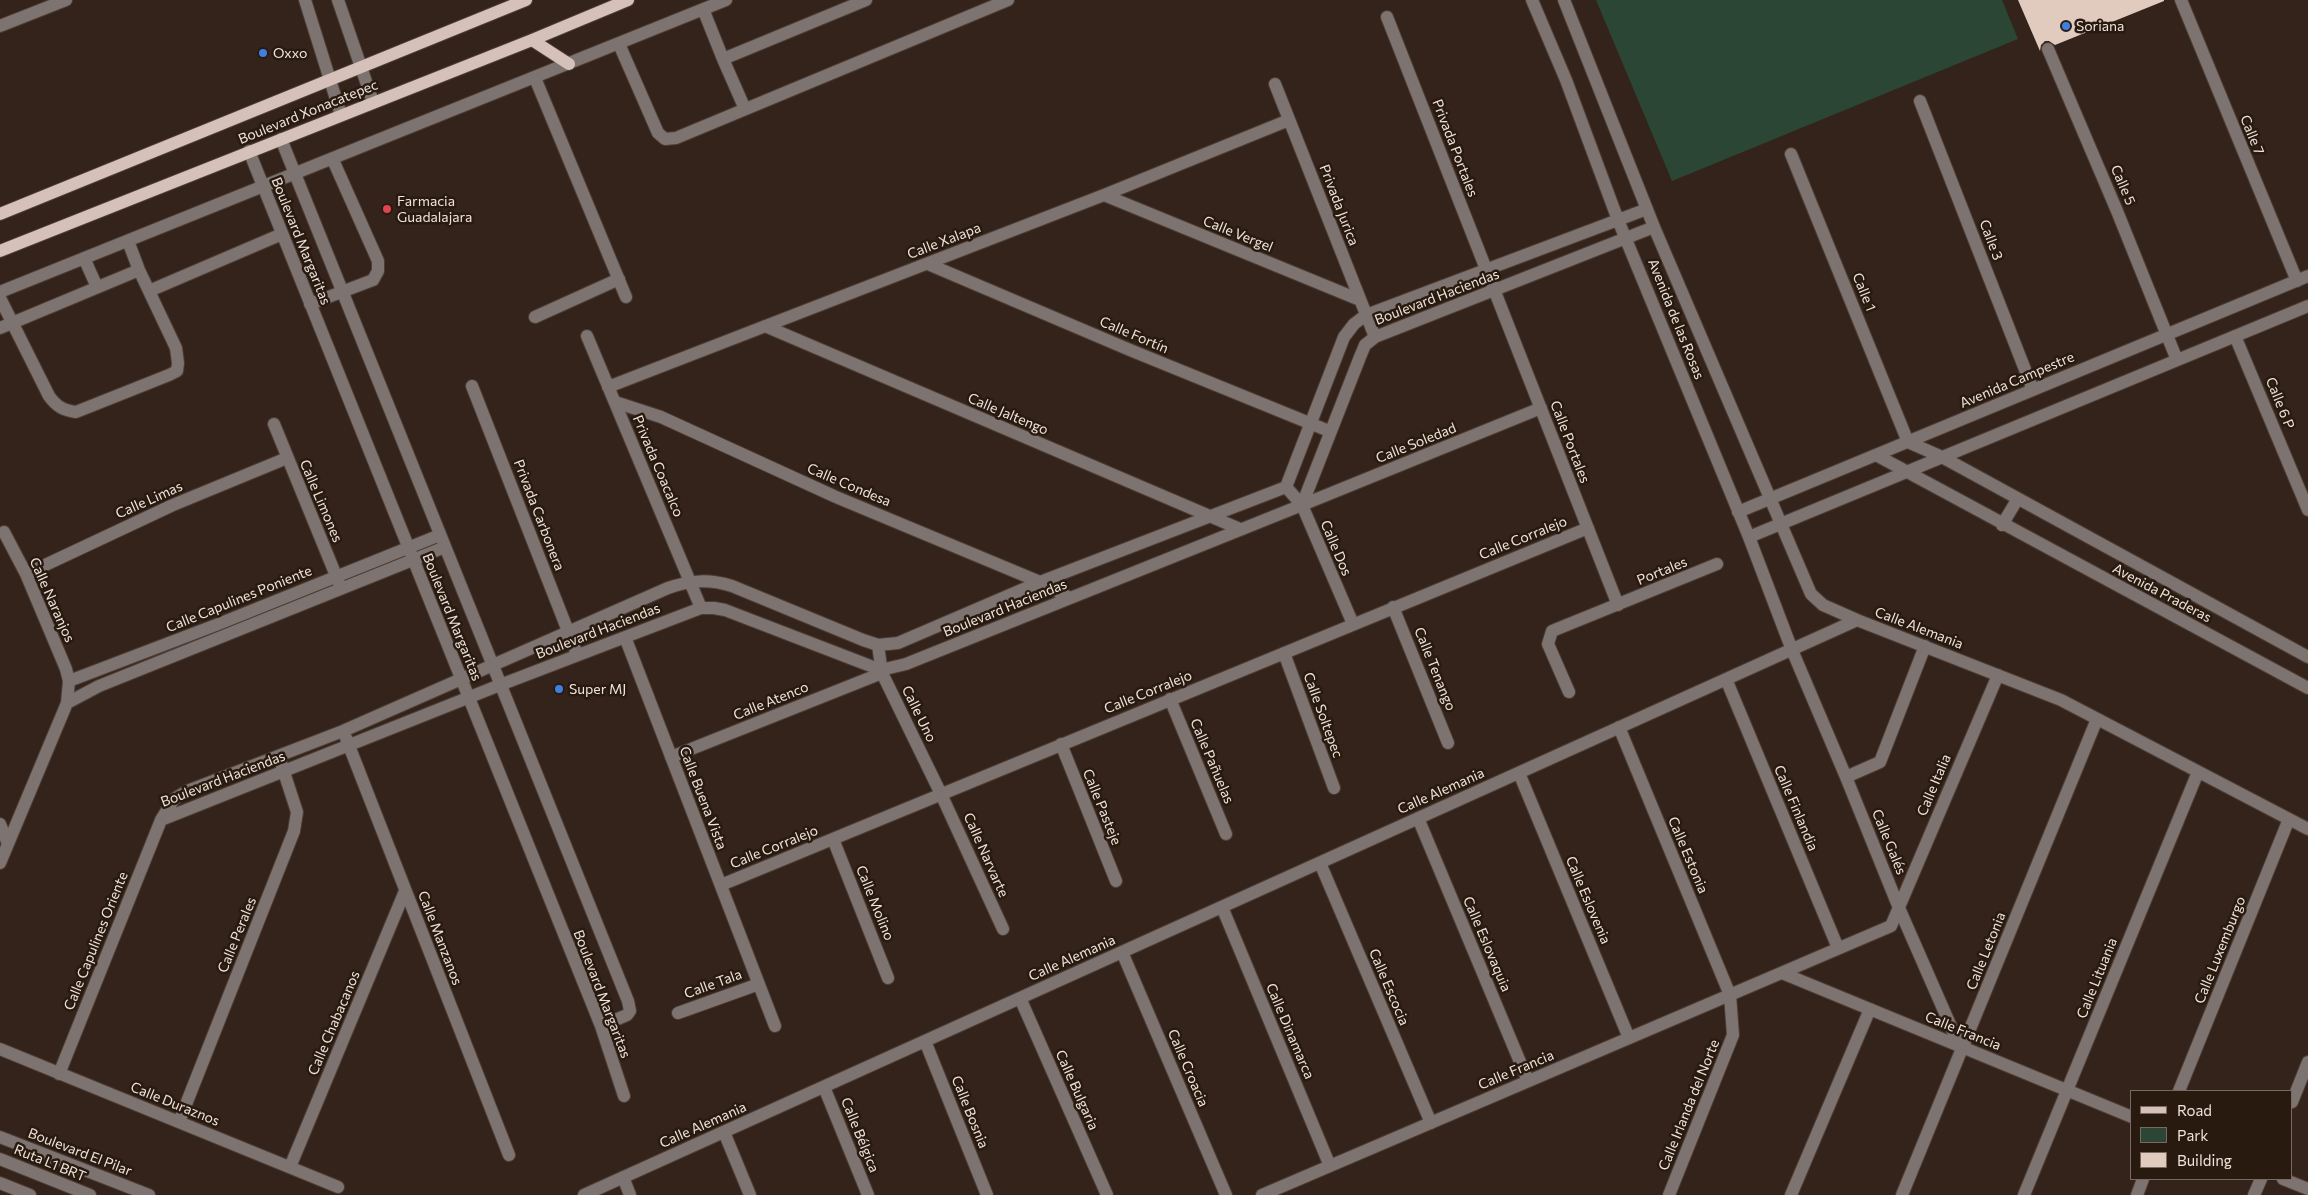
<!DOCTYPE html>
<meta charset="utf-8">
<style>
body{margin:0}
#map{position:relative;width:2308px;height:1195px;overflow:hidden;background:#33231a;font-family:Commissioner,sans-serif}
canvas{display:block}
.legend{position:absolute;left:2130px;top:1090px;width:162px;height:90px;box-sizing:border-box;background:#291a10;border:1px solid #786a62;margin:0;padding:6px 9px;list-style:none;font-size:15px;color:#eee3dc}
.legend li{display:flex;align-items:center;gap:10px;height:25px}
.legend b{width:25px;border:1px solid #786a62}
</style>
<div id="map">
<canvas width="2308" height="1195"></canvas>
<ul class="legend">
<li><b style="height:6px;background:#d5c0ba"></b>Road</li>
<li><b style="height:14px;background:#2b4634"></b>Park</li>
<li><b style="height:14px;background:#e1cbbf"></b>Building</li>
</ul>
</div>
<script>
const context = document.querySelector('canvas').getContext('2d');
context.lineJoin = 'round';
function paint(path, color) { context.fillStyle = color; context.fill(path, 'evenodd'); }
function strokePath(path, color, width, dash) { context.strokeStyle = color; context.lineWidth = width; context.lineCap = dash ? 'butt' : 'round'; context.setLineDash(dash || []); context.stroke(path); }
function drawText(font, color, halo, rows, align = 'center') {
  context.font = font + ' Commissioner,sans-serif'; context.lineWidth = 5; context.setLineDash([]); context.textBaseline = 'middle'; context.strokeStyle = halo; context.fillStyle = color; for (const [text, x, y, turn = 0] of rows) {
    context.save(); context.translate(x, y); context.rotate((+turn || 0) * Math.PI / 180); context.textAlign = isNaN(turn) ? turn : align; if (halo) context.strokeText(text, 0, 0); context.fillText(text, 0, 0); context.restore();
  }
}
paint(new Path2D(`
 M1596,0h406l16,39 -346,142z`), '#2b4634');
paint(new Path2D(`
 M2018,0h146v1l-109,44 -6,-4h-4l-4,4 -1,6z`), '#e1cbbf');
const minor = new Path2D(`
 M305,0l36,115
 M338,0l35,102
 M1532,0l34,80 52,140 131,317 43,113 54,127 53,131 60,137
 M1564,0l90,227 157,367 12,11 34,15 204,80 247,129
 M2181,0l116,281
 M703,9l20,50
 M1387,17l231,588
 M0,26l66,-26
 M619,44l39,89 7,6 11,-1 332,-138
 M2048,49l69,162 60,149
 M535,78l91,219
 M1275,84l100,253
 M1920,101l113,289
 M745,109l-22,-50 143,-59
 M281,139l347,862 2,10 -3,4 -26,11
 M249,151l352,875 23,70
 M1791,154l117,288 34,15 366,200
 M1104,195l256,105
 M84,258l13,29
 M928,264l202,86 199,81
 M149,291l133,-57
 M0,292l726,-292
 M0,298l49,98c8,11 14,14 27,16l93,-37 8,-4 1,-8 -2,-15 -37,-78 -11,-29
 M310,304l63,-24 5,-9v-10l-45,-101
 M535,317l84,-38
 M765,326l475,203
 M0,328l139,-58
 M587,336l114,272
 M2235,336l73,174
 M472,386l105,268
 M608,387l496,-192 185,-75
 M615,402l46,15 175,80 204,85 30,16
 M274,424l65,159
 M1876,455l432,233
 M1286,487l16,18 51,119
 M1302,505l239,-97
 M1738,512l570,-236
 M2002,525l15,-25
 M1749,537l559,-231
 M26,574l147,-69 114,-47
 M1393,607l55,136
 M625,637l150,389
 M878,645l4,28 59,121 62,135
 M1284,653l50,135
 M1726,679l112,269
 M69,681l147,-56 224,-90
 M1569,692l-21,-48 4,-13 165,-67
 M1170,699l56,135
 M67,703l32,-17 346,-139
 M1619,727l111,268 3,40 -64,160
 M346,738l163,417
 M1061,744l55,137
 M671,757l211,-84
 M1519,773l110,265
 M1846,777l34,-15 45,-116
 M1418,818l110,263
 M161,820l339,-135 201,-77h13l11,2 156,60 25,-6 396,-159 58,-148 5,-12 10,-8 279,-110
 M0,824l8,20
 M833,839l55,139
 M0,863l67,-160 2,-22 -3,-12 -40,-95 -22,-42
 M1320,863l111,260
 M721,885l867,-357
 M1222,907l108,259
 M1122,952l104,243
 M1782,973l350,144
 M1020,998l87,197
 M678,1013l81,-29
 M925,1041l62,154
 M0,1049l338,138
 M59,1074l102,-254 13,-21 13,-8 156,-60 325,-143c23,-8 41,-9 64,-2l131,54 15,5 20,-2 142,-61 246,-95 58,-150 10,-13 12,-9 281,-106
 M824,1087l44,108
 M2179,1091l110,-272
 M2292,1102l16,-40
 M179,1122l115,-291 3,-19 -16,-49
 M724,1132l26,63
 M0,1137l149,58
 M0,1159l90,36
 M290,1167l115,-276
 M623,1177l7,18
 M2283,1179l25,10
 M0,1183l30,12
 M584,1195l1273,-575
 M1262,1195l629,-269 107,-251
 M1791,1195l79,-186
 M1902,1195l195,-476
 M2024,1195l174,-423
 M2137,1195l6,-16
 M2254,1195l7,-16`);
const major = new Path2D(`
 M532,40l37,24
 M0,214l526,-214
 M0,251l532,-211 96,-40`);
strokePath(minor, '#4d3e35', 14);
strokePath(major, '#4d3e35', 14);
strokePath(minor, '#7d7370', 12);
strokePath(major, '#d5c0ba', 12);
for (const [x, y, r, color] of [
 [2066,26,5,"#3f7fe0"],
 [263,53,5,"#3f7fe0"],
 [387,209,5,"#e0444e"],
 [559,689,5,"#3f7fe0"]
]) { const dot = new Path2D(); dot.arc(x, y, r, 0, 2 * Math.PI); context.fillStyle = color; context.fill(dot); strokePath(dot, '#291a10', 2); }
drawText('14px', '#eee3dc', '#291a10', [
 ["Soriana",2076,26],
 ["Oxxo",273,53],
 ["Farmacia",397,201],
 ["Guadalajara",397,217],
 ["Super MJ",569,689]
], 'left');
drawText('14px', '#eee3dc', '#291a10', [
 ["Boulevard Xonacatepec",308,112,-22],
 ["Calle 7",2252,135,68],
 ["Privada Portales",1455,148,69],
 ["Calle 5",2123,185,67],
 ["Privada Jurica",1339,205,69],
 ["Calle Vergel",1238,234,22],
 ["Calle 3",1991,240,69],
 ["Boulevard Margaritas",301,241,68],
 ["Calle Xalapa",944,241,-21],
 ["Calle 1",1864,292,68],
 ["Boulevard Haciendas",1437,297,-21],
 ["Avenida de las Rosas",1676,319,68],
 ["Calle Fortín",1134,335,23],
 ["Avenida Campestre",2017,380,-23],
 ["Calle 6 P",2280,403,68],
 ["Calle Jaltengo",1008,414,23],
 ["Calle Portales",1570,442,69],
 ["Calle Soledad",1416,443,-22],
 ["Privada Coacalco",658,466,67],
 ["Calle Condesa",849,485,23],
 ["Calle Limas",149,500,-24],
 ["Calle Limones",321,501,67],
 ["Privada Carbonera",539,515,69],
 ["Calle Corralejo",1523,538,-22],
 ["Calle Dos",1336,548,67],
 ["Portales",1662,571,-22],
 ["Avenida Praderas",2162,593,28],
 ["Calle Capulines Poniente",239,599,-22],
 ["Calle Naranjos",52,600,66],
 ["Boulevard Haciendas",1005,608,-22],
 ["Boulevard Margaritas",452,617,68],
 ["Calle Alemania",1919,628,21],
 ["Boulevard Haciendas",598,631,-21],
 ["Calle Tenango",1435,669,68],
 ["Calle Corralejo",1148,692,-22],
 ["Calle Atenco",771,701,-22],
 ["Calle Uno",919,714,64],
 ["Calle Soltepec",1323,715,70],
 ["Calle Pañuelas",1212,761,67],
 ["Boulevard Haciendas",223,779,-21],
 ["Calle Italia",1934,785,-67],
 ["Calle Alemania",1441,791,-24],
 ["Calle Buena Vista",703,798,69],
 ["Calle Pasteje",1102,807,68],
 ["Calle Finlandia",1796,808,67],
 ["Calle Galés",1889,842,68],
 ["Calle Corralejo",774,847,-22],
 ["Calle Narvarte",986,855,66],
 ["Calle Estonia",1688,855,67],
 ["Calle Eslovenia",1588,900,67],
 ["Calle Molino",875,903,68],
 ["Calle Perales",237,935,-68],
 ["Calle Manzanos",440,938,69],
 ["Calle Capulines Oriente",96,941,-68],
 ["Calle Eslovaquia",1487,944,67],
 ["Calle Luxemburgo",2220,950,-68],
 ["Calle Letonia",1986,951,-68],
 ["Calle Alemania",1072,958,-24],
 ["Calle Lituania",2097,978,-68],
 ["Calle Tala",713,984,-20],
 ["Calle Escocia",1389,987,67],
 ["Boulevard Margaritas",602,994,69],
 ["Calle Chabacanos",334,1023,-67],
 ["Calle Dinamarca",1290,1031,67],
 ["Calle Francia",1963,1031,22],
 ["Calle Croacia",1188,1068,67],
 ["Calle Francia",1516,1070,-23],
 ["Calle Bulgaria",1077,1090,66],
 ["Calle Duraznos",175,1104,22],
 ["Calle Irlanda del Norte",1689,1105,-68],
 ["Calle Bosnia",970,1112,68],
 ["Calle Alemania",703,1125,-24],
 ["Calle Bélgica",860,1135,68],
 ["Boulevard El Pilar",80,1152,21],
 ["Ruta L1 BRT",50,1163,22]
]);
</script>
